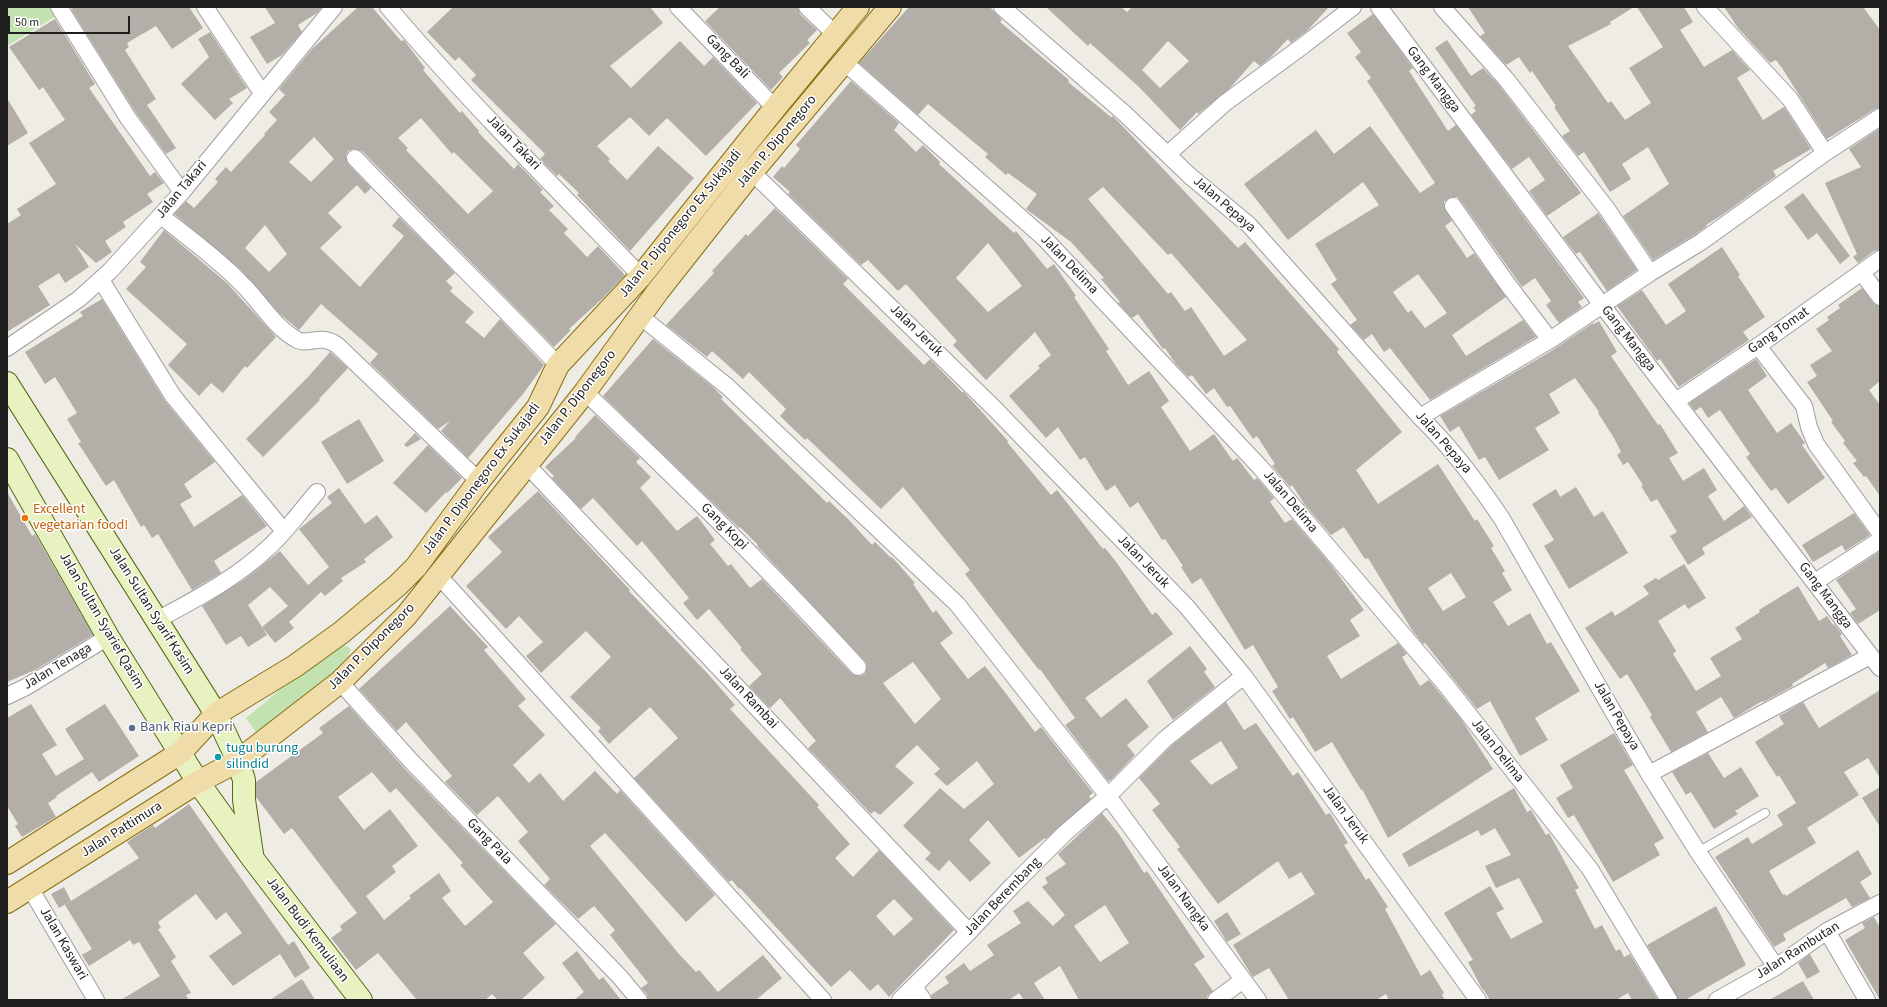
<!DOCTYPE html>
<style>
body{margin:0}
#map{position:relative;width:1887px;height:1007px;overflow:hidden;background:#eeece5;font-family:"Source Sans 3",sans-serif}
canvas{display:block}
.frame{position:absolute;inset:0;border:8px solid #1e1e1e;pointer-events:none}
.scale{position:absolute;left:8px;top:16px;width:122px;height:18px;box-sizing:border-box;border:2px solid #1e1e1e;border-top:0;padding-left:5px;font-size:12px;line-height:14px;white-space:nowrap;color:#1e1e1e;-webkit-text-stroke:3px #fff;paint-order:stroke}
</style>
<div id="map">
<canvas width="1887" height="1007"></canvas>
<div class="frame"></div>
<div class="scale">50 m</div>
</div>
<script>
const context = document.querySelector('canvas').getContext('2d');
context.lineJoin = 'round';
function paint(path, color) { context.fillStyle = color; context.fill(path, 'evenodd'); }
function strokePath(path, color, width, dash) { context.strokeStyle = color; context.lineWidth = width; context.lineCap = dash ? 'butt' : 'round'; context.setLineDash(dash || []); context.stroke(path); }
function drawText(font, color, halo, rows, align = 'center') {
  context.font = font + ' "Source Sans 3",sans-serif'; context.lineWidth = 3; context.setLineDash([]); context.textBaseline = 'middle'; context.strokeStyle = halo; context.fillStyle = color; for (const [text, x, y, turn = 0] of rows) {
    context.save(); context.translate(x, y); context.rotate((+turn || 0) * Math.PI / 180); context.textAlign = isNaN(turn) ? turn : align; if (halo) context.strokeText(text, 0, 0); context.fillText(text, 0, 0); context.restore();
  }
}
paint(new Path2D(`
 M7,7h44l5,9 -49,30z
 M341,643l10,6 -7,18 -81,75 -17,-24 73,-61z`), '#c2e2b1');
paint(new Path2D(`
 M75,7h114l14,21 -31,21 -16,-23 -29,17 2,4 -4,3 31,49 -9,6 29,43 -10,6 -30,-41 -65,-104z
 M265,7h57l-5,6 -19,12 4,7 -20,23 -15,9 -17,-27 25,-14z
 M358,7h14l29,34 3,-1 21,28 -2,2 37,43 2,-2 17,20 -1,1 36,37 4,-5 25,26 -3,2 14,14 -5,4 19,19 -4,4 23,24 11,-11 27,29 -22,23 -34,31 2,1 -17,17 -192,-196 -9,-2 -5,2 -2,5 2,8 23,24 -6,6 -8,-9 -29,28 14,14 -22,21 40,39 44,-51 -12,-10 7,-9 56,56 -9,8 7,7 -3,3 24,21 -9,10 19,16 16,-19 44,46 -21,29 -55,64 -27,-27 9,-10 -12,8 -68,-66 8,-9 -57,-50 -22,26 -19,-16 -40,-45 -66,-55 12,-13 8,7 24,-26 -3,-3 11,-12 5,5 34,-37 -1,-1 13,-14 -8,-8 16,-17 -6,-6 33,-40zM421,118l31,36 2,-2 39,39 -25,23 -62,-64 2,-2 -10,-10zM314,137l20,22 -23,23 -22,-20zM265,225l22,29 -18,18 -24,-24z
 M453,7h197l13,16 -53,43 21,22 49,-47 24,25 9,-9 44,46 -51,53 -39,-38 -18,18 -19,-19 -33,29 13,13 -2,2 19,19 31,-34 36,32 -64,73 -53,-56 2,-2 -20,-19 -2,2 -17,-17 5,-5 -74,-74 5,-5 -17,-18 -4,4 -28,-29z
 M720,7h78l2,7 17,16 -10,10 3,3 -31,30 4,4 -12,13 -66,-69z
 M909,7h81l12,13 -2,2 69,58 -1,2 43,35 2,-1 125,132 7,-6 94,107 -2,3 65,80 -46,38 22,34 60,-40 37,57 2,-2 17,27 -3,2 14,23 -3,2 10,17 -19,12 15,24 22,-13 17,31 4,-2 29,49 -45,27 13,22 -28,16 -30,-55 -13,8 -52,-66 -2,1 -11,-14 -44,-72 -3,1 -21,-32 -13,8 -26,-30 -13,-20 -2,2 -18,-21 3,-2 -18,-28 -4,3 -23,-33 -3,1 -13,-19 -8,6 -14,-19 -4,2 -13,-14 -10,-15 -2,1 -25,-35 -6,4 -14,-15 2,-1 -19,-23 3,-1 -33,-36 -45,-33 11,-15 -29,-21 -2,2 -21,-18 3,-3 -60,-50 -10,11 -59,-52zM1103,187l65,68 3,-2 76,87 -23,16 -33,-49 -6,4 -14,-19 -3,2 -80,-95zM1451,573l15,24 -23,14 -15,-23z
 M1046,7h75l6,5 5,-5h197l-22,24 -16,12 -3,-4 -18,19 -10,8 -6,-5 -25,28 -31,25 -1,-2 -17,18 -40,-42 -50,-45 -2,3zM1168,41l21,20 -29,27 -18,-18z
 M1468,7h166l-24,15 1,2 -43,22 40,57 3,-2 14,19 26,-17 -22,-35 34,-21 -26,-40h47l9,15 -13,8 24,37 28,-17 18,20 -13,8 26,42 21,-13 27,42 -38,22 3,5 -54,39 -16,10 1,1 -11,8 -43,26 -30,-44 46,-32 -21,-37 -26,17 9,15 -21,13 -26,-40 -6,4 -16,-20 8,-5 -16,-24 2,-1 -24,-35 -2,2 -11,-16 -13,8 -26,-29 5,-3z
 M1724,7h139l17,23v78l-5,1 -48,30 -45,-71 -6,-8 -6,3 -32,-35z
 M1373,14l40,54 -4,3 39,60 8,-6 128,173 -6,4 4,5 -23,16 -13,-18 5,-4 -16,-23 -13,9 -61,-86 -4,-4 -9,1 -4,4v5l8,14 -7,5 22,32 7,-5 32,44 -54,38 14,21 57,-36 13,17 -106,63 -40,-52 -6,4 -12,-18 -8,6 -14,-15 7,-5 -26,-36 6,-4 -22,-36 64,-39 -16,-23 -75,58 -44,-56 72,-54 18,24 36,-28 50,67 15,-10 -68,-102 4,-3 -16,-21 6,-5 -14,-19zM1418,274l29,39 -22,15 -14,-18 -3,3 -15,-21z
 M55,19l40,65 -6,4 61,88 5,-4 9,11 -17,11 6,8 -30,20 3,5 -21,14 7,11 -16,11 -21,-19 14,23 -24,16 -6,-10 -21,13 12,19 -43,27v-108l14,-9 -4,-6 39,-25 -27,-41 36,-23 -22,-33 -4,3 -30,-43z
 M210,32l37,56 -18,11 4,4 -18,17 -34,-36 28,-27 -11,-18z
 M1447,40l24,36 12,-8 16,17 82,108 -34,23 -18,-25 16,-11 -16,-23 -17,12 -41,-54 5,-4 -3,-4 3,-1 -41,-58z
 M851,81l48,42 -5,7 22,22 7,-7 17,17 -1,2 75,69 2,-2 31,38 7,-5 22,32 -2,1 35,52 -3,2 22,34 21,-14 20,30 -8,6 29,44 24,-17 19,27 4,-3 17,22 3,-2 17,20 -4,4 15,21 7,-4 40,47 32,44 -14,10 10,16 -33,20 14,23 57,-36 9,11 -5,3 18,29 9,-6 32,39 32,50 -105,69 -26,-49 -1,1 -29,-48 -17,10 -22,-35 -3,2 -18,-28 6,-4 -25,-42 -8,5 -44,-72 -9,6 -11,-17 2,-1 -18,-27 -3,1 -24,-38 -8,6 -15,-23 -9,6 -21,-34 -5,3 -22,-33 -12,11 -37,-42 31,-28 -2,-2 13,-11 -16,-23 -49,48 -33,-35 4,-4 -51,-57 -8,7 -30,-31 -7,5 -73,-71 2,-2 -17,-15 9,-11 2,2 16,-19 -4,-4zM988,243l34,43 -34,26 -32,-34z
 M7,98l21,35 -21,13z
 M1880,128v122l-6,1 -16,12 -5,-6 4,-3 -32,-71 36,-16 -12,-18z
 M1803,193l47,63 -10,8 -23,-31 -9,7 -24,-33z
 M775,208l73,71 -5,5 81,81 6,-6 32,33h2l44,49 -1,1 44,53 6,-5 46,59 2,-1 12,15 35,52 4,-3 17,22 -88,64 16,20 25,-20 23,29 -22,18 8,10 -24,25 -3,1 -43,-56 10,-7 -35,-49 -1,1 -74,-96 5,-4 -67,-83 -22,22 -74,-71 -2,2 -25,-24 6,-7 -37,-37 -6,7 -31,-28 -5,6 -41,-32 48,-52 -2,-2 34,-37 2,2z
 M1598,213l39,57 -30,21 -27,-39 -4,2 -13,-17z
 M164,230l63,53 49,54 -29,31 -2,-2 -22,27 -12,-10 -12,13 -31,-31 19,-21 -61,-55 20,-22 -6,-5z
 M1722,247l18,28 -2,1 27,41 -22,15 6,8 -70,47 -19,-28 -3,2 -40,-55 25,-16 24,35 20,-14 -18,-27z
 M1862,288l11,15 7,3v75l-11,9 11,15v91l-14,-20 -2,1 -11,-14 4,-2 -14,-18 2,-2 -14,-19 2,-1 -26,-39 10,-6 -7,-11 22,-14 -16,-22 13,-9 -2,-3 13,-9 -2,-3z
 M102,299l63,102 50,61 -31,22 8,13 -12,7 14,23 48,-32 25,31 -53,35 7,12 -29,17 -34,-56 -6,4 -8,-13 -3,2 -27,-47 -8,6 -28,-43 3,-1 -14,-23 10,-6 -22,-36 -10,7 -20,-32 58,-36 -3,-4z
 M1599,321l18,31 -6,4 47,69 2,-1 18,29 -9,5 14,23 21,-13 13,22 -9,6 16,25 20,-15 8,11 -50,31 3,6 -17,11 -18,-29 7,-4 -20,-33 -6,3 -10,-16 2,-1 -15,-23 -5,3 -6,-10 4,-3 -7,-14 -16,-25 1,-1 -24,-34 -26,16 11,19 -25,15 14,22 -50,30 -14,-23 -6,3 -20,-34 -9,6 -10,-16 108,-63 45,-30 1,1z
 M653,339l60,48 10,10 -2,2 106,104 2,-2 20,19 23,25 3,-3 16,16 1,-1 23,26 -2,1 20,29 3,-3 17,23 -13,10 28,36 17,-13 50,66 6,-5 52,66 -4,3 2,3 -45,40 -1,-1 -26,20 -31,-38 -19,20 22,23 -21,19 -21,-22 -10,11 -14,-12 6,-6 -28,-27 37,-38 24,21 30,-25 -17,-23 -30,25 -13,-12 6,-5 -23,-24 -22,21 19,17 -34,32 -6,-4 -3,3 -63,-66 8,-7 -36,-43 -10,10 -21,-22 13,-12 -22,-25 2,-1 -33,-39 -12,11 -14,-17 6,-5 -47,-57 -5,5 -44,-48 -12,11 -29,-31 2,-2 -9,-9 31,-29 -1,-1 20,-22 45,43 -4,4 15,15 -11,11 37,43 20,-15 18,24 -5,4 18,22 3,-2 19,24 12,-9 89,94 9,3 5,-2 2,-9 -2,-4 -108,-115 1,-1 -18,-18 -1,1 -136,-132zM913,662l28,37 -26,25 -32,-41z
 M330,352l18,16 -29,31 1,1 -57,57 -17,-18 62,-62z
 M1756,359l11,17 -19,14 29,43 14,-10 14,20 -3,2 23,33 -37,26 -12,-16 -5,3 -12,-16 -13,-18 4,-3 -30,-44 -12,8 -7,-11 -6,4 -6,-8z
 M359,419l25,42 -37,23 -26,-42z
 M415,433l6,6 -14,8 -3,-2z
 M428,445l34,33 -15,15 -1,-1 -20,21 -33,-30z
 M1576,487l18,30 9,-6 25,42 -59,36 -25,-43 10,-6 -22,-36 24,-15 4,8z
 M339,488l26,36 12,-9 16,22 -29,22 2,3 -25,16 2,3 -18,15 -4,-4 -32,30 5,6 -19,15 -13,-16 26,-21 -18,-19 -22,18 19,30 -19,12 -7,-11 -15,9 -24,-39 43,-27 35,-28 28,34 21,-18 -30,-38 33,-26 -5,-6z
 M538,491l92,99 -1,1 79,83 27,31 -5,4 89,96 -2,2 33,37 -15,14 18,19 26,-27 75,80 -65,67 -11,-13 -8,7 -20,-21 -19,17 -91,-99 -1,1 -7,-9 -3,2 -95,-104 44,-40 -28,-31 -41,37 -11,-13 3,-3 -31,-31 41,-40 -25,-26 -45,42 -15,-17 17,-14 -24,-26 -13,13 -40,-43 36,-34 -14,-15zM894,899l19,20 -19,17 -18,-20z
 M7,492l25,44 3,-2 58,101 -58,35 -28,12z
 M1854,513l16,22 -25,16 -3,-6 -29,17 -11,-17z
 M1880,551v59l-22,14 -8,-11 6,-4 -20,-29z
 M1684,564l22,34 -18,11 -3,-5 -27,17 18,30 -3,3 23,37 25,-15 -11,-18 32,-19 -7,-11 25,-16 -1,-2 39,-24 21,35 8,-5 6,9 1,-1 8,10 -2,2 12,19 -24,13 -3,-5 -33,21 1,2 -24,13 -6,3 -1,-1 -28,17 -13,-21 -25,15 12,20 -37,20 -21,-35 2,-2 -25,-41 -7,5 -35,-51 27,-17 3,5 34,-22 -6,-8 13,-8 2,2z
 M450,606l38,41 -4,3 42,49 -8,7 27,29 -32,30 16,18 11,-10 23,28 32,-30 22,23 3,-4 95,105 -29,27 -81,-89 -15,13 89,108 17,18 3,-2 19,22 45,-37 19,23 -26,22h-108l-1,-6 -6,-6 7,-5 -38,-48 5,-5 -21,-24 -16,13 -34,-34 6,-6 -32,-38 10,-9 -30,-36 -21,19 -32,-33 7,-6 -46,-54 -9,9 -38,-42z
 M1190,646l17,23 -3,3 11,15 -42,33 -26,-39z
 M1880,690v88l-12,-20 -24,14 15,23 -52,33 9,15 -47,28 14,24 2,-1 1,2 72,-46 14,24 -12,8 10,16 -18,9 -6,-9 -63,36 3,6 -12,7 -59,-90 33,-20 4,7 31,-19 -6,-10 19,-12 -17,-28 -2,2 -22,-35 29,-18 -5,-8 24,-14 16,26z
 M1226,702l18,28 12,-7 37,53 5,-4 28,43 4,-2 18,30 -4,2 22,35 3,-2 19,29 -3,2 36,67 9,-6 14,23 -2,2 3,5h-56l-3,-6 -10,6h-87l-20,-32 -16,9 -1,-1 -19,-31 82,-51 -14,-22 -12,7 -11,-18 -60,43 -41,-55 3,-2 -28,-37 8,-6 -21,-26 32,-32zM1221,741l17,27 -27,17 -21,-24z
 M31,704l26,41 -15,9 14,22 28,-17 -19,-30 40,-25 34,52 -40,26 -7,-10 -36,24 1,1 -9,6 8,14 -34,20 -7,-11 3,-2 -11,-18v-88z
 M349,706l56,63 151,155 -33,29 22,25 -24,22h-23l-6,-6 -7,6h-68l-39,-47 -22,17 -25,-32 11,-8 -2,-4 17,-13 -65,-85 -8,6 -28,-37v-15l67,-49 -4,-5zM372,772l18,21 6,-5 67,75 -3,2 33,37 -28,24 -23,-28 9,-7 -12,-18 -30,23 2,2 -27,22 -18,-24 30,-24 -4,-6 26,-20 -28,-37 -26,21 -26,-33z
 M1614,733l19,32 -9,5 40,68 -10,6 6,11 -47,27 -39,-67 -6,3 -12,-20 17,-10 -13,-23z
 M1708,753l16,25 17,-11 18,29 -24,15 3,3 -24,15 -23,-37 -5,3 -14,-23z
 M1880,787v40l-18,-29z
 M1514,788l13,24 4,-2 15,25 3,-2 30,55 -4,2 20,39 7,-4 14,26 4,-2 4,8 6,-3 28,46h-26l-4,-7 -12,7h-126l-7,-11h-1l-14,-27 5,-2 -29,-47 46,-27 14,23 -8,4 15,26 32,-17 -24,-44 -23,10 -11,-22 26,-11 -16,-27 -14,8 -3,-6 -69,37 -7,-13z
 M189,804l99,141 6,-4 16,27 -15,10 -15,-24 -47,32 -24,-30 33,-23 -16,-21 -10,8 -20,-26 -38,28 3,6 -3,1 18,28 -5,4 20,32 -5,2 3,5h-68l39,-24 -21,-34 -6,3 -3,-5 -41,26 -7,-11 10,-6 -27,-44 6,-4 -12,7 -8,-14 13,-7 7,14 68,-43 -12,-16 26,-17 2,3z
 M1102,813l17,21 25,39 3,-2 58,86 -11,7 19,27 -6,5v4h-128l-19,-34 -26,17 11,17h-21l-5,-7 -10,7h-77l-1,-5 18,-12 -4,-6 19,-14 6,8 24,-16 -7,-10 34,-22 -8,-12 15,-10 25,25 12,-11 -23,-28 6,-4 -3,-5 21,-14 -8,-10zM1105,905l24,38 -29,19 -26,-36z
 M1716,906l30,59 -61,35h-7l-31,-55z
 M1227,912l14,22 -14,8 -13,-21z
 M1874,917l6,11v72l-35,-60 20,-12 -3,-5z
 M577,951l22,29 4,-3 18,23h-47l10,-8 -22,-29z
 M1810,954l10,18 -13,7 -9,-16z
 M302,979l13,21h-45z
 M1803,981l11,19h-45z`), '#b3aea8');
const lane = new Path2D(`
 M1698,852l67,-39`);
const street = new Path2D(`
 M59,7l69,111 54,74
 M205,7l57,86
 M388,7c80,94 167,181 253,269
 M678,7l97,101
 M807,7l28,27
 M1002,7l122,106 66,63 59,49 171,192c31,30 58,66 82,102l147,255 49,78 78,115
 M1379,7l223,298 278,363
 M1442,7l64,72 101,130 43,64
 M1705,7l85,92 35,54
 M844,62l200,176 216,229 185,217 145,185 79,131
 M1168,154l57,-51 79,-58 49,-38
 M355,158c67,70 136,137 203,207
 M752,172l243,237 192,198 57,69 234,324
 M1453,206l53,76 44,58
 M161,216c28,22 58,44 82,69 18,18 30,40 51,53 14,10 24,-6 43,7l142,136
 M1862,273l18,24
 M101,280l72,116 110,134
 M640,316l88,71 229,217 151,192 150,204
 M1758,346l46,60 5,21 7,17 64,89
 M7,348l72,-49 31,-28 72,-79 152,-185
 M585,392c94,89 186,179 273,275
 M1676,401l82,-55 122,-87
 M1420,417l130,-77 100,-67 51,-31 124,-89 55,-36
 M526,464l443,468
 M438,575l385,425
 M1815,582l65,-42
 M157,620c39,-21 78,-41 111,-72 18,-16 33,-38 49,-56
 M340,682l72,80 208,215 19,23
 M7,696l19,-9 82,-50
 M1649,774l221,-118
 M30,888l66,112
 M1827,931l40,69
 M914,986l9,14
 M900,1000l69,-68 44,-47 52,-52 43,-37 57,-57 79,-63
 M1216,1000l27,-20
 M1717,1000l59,-33 51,-36 53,-28`);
const secondary = new Path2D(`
 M7,383l209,331 22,47 6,19v20l8,54
 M7,459l101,178 90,145 55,77 108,141`);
const primary = new Path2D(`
 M7,863l173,-110 36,-39 79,-48 47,-34 56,-47 18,-18 63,-86 59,-74 20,-42 83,-89 134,-168 83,-101
 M7,902l191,-120 40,-21 102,-79 66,-66 179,-224 73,-101 94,-119 138,-165`);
strokePath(lane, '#9f9f9f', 10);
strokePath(street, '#9f9f9f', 18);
strokePath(secondary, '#526812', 24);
strokePath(primary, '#867112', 24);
strokePath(lane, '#fff', 8);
strokePath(street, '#fff', 16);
strokePath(secondary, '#e7f2c0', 22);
strokePath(primary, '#f0dca8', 22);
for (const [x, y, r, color] of [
 [25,518,4,"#e8710a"],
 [132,728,4,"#5c6f8a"],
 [218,757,4,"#0f9aa8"]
]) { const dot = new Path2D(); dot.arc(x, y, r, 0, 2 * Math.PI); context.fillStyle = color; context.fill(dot); strokePath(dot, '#fff', 1.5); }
drawText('14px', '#1e1e1e', '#fff', [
 ["Gang Bali",727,57,46],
 ["Gang Mangga",1433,80,53],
 ["Jalan P. Diponegoro",777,142,-50],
 ["Jalan Takari",513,143,46],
 ["Jalan Takari",182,190,-50],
 ["Jalan Pepaya",1224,205,41],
 ["Jalan P. Diponegoro Ex Sukajadi",681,224,-51],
 ["Jalan Delima",1069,265,46],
 ["Jalan Jeruk",916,331,44],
 ["Gang Tomat",1779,331,-35],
 ["Gang Mangga",1628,339,52],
 ["Jalan P. Diponegoro",578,398,-52],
 ["Jalan Pepaya",1443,443,49],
 ["Jalan P. Diponegoro Ex Sukajadi",482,479,-53],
 ["Jalan Delima",1290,502,50],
 ["Gang Kopi",724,527,45],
 ["Jalan Jeruk",1143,562,46],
 ["Gang Mangga",1825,596,53],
 ["Jalan Sultan Syarif Kasim",151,611,58],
 ["Jalan Sultan Syarief Qasim",101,621,60],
 ["Jalan P. Diponegoro",372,647,-45],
 ["Jalan Tenaga",58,667,-31],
 ["Jalan Rambai",748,698,47],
 ["Jalan Pepaya",1616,716,60],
 ["Jalan Delima",1497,751,52],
 ["Jalan Jeruk",1345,815,54],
 ["Jalan Pattimura",122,830,-32],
 ["Gang Pala",489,842,46],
 ["Jalan Berembang",1003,897,-46],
 ["Jalan Nangka",1183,898,54],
 ["Jalan Budi Kemuliaan",307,930,53],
 ["Jalan Kaswari",63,944,60],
 ["Jalan Rambutan",1798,951,-32]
]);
drawText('14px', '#c56008', '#fff', [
 ["Excellent",33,510],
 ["vegetarian food!",33,526]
], 'left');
drawText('14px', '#4e5e75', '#fff', [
 ["Bank Riau Kepri",140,728]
], 'left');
drawText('14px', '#0d838f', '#fff', [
 ["tugu burung",226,749],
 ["silindid",226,765]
], 'left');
</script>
